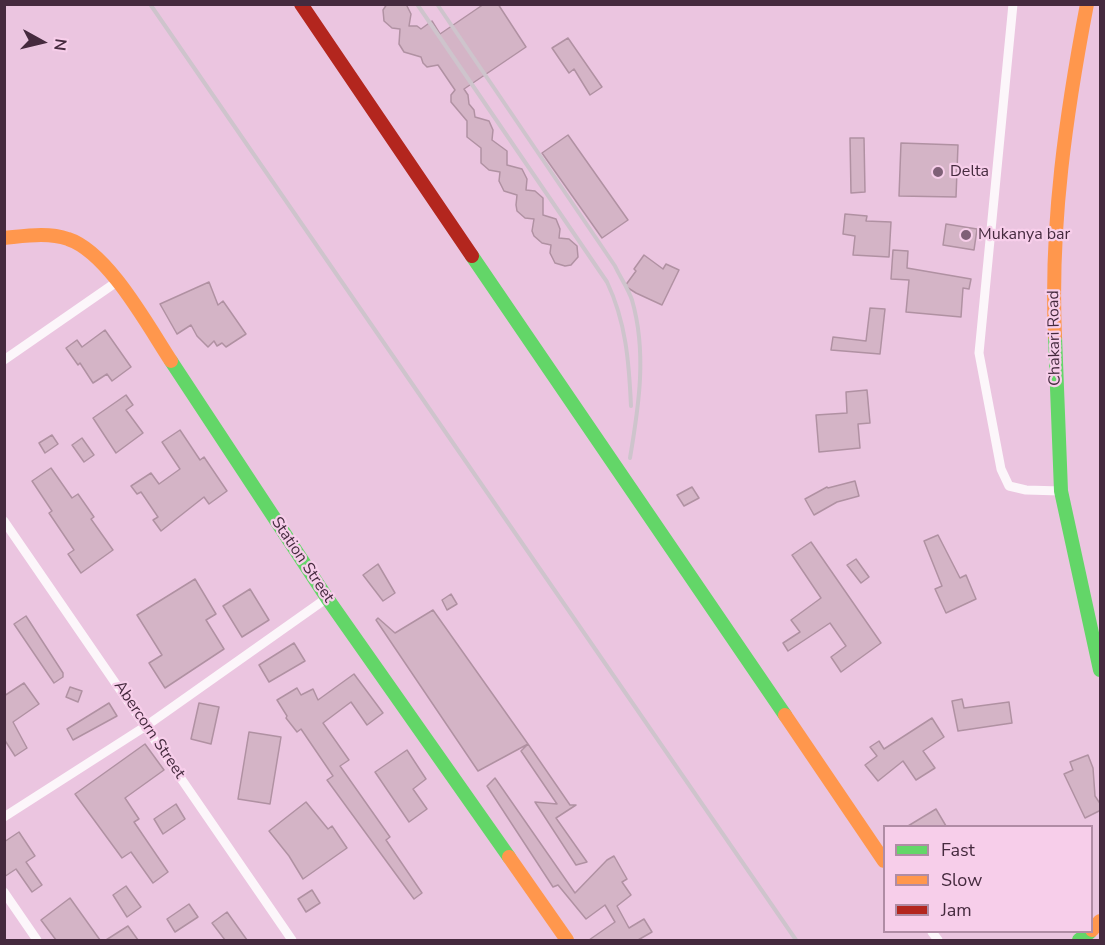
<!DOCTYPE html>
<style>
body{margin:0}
#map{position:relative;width:1105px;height:945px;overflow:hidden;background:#ebc5e0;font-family:"Nunito Sans",sans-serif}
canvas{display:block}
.frame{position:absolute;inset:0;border:6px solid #452a3e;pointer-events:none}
.legend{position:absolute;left:883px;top:825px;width:210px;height:108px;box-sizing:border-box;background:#f7ceea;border:2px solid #b08ca5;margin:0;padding:8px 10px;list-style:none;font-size:18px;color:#452a3e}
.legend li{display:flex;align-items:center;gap:12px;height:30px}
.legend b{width:30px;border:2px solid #b08ca5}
.north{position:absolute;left:12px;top:12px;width:60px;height:60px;-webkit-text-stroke:4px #f7ceea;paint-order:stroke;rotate:98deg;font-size:16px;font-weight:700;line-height:24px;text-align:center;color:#452a3e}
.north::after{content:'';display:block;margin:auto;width:21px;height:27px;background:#452a3e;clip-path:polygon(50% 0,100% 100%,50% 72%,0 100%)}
</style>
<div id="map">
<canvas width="1105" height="945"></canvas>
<div class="frame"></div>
<ul class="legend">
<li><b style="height:8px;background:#63d668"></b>Fast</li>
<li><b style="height:8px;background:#ff974d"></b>Slow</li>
<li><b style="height:8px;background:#b3261e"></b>Jam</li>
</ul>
<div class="north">N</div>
</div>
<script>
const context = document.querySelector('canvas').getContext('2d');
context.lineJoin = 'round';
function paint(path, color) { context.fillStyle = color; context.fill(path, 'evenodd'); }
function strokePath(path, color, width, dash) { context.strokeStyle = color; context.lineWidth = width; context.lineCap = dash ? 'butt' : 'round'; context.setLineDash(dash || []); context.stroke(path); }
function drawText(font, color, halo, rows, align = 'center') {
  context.font = font + ' "Nunito Sans",sans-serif'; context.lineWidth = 4.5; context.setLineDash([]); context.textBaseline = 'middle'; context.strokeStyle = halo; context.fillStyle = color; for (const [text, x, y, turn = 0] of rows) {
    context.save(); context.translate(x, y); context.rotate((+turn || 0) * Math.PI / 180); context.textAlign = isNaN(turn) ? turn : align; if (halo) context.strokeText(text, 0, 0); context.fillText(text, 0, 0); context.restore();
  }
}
const building = new Path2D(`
 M387,4h19l5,10 -2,12h8l4,3 11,-8 8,13 44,-30h14l28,43 -62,42 4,6 1,9 5,6 1,7 14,4 4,9 -1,10 15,11v14l15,4 5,10 -1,11 9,1 8,7v17l13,4 4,10 -1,9 10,1 8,7 1,11 -7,8 -6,1 -10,-3 -5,-10 1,-8 -9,-2 -8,-7 -2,-5 2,-12 -9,-1 -8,-7 -1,-6 1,-10 -13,-4 -5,-10 1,-9 -11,-2 -8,-7v-15l-14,-11v-16l-16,-19v-7l4,-5 -17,-25 -11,2 -4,-4 -2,-6 -17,-5 -5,-8 1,-15 -8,-1 -8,-7 -1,-11z
 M568,38l34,49 -12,8 -16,-26 -5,4 -17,-25z
 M568,135l60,85 -26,18 -60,-85z
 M850,138h14l1,54 -14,1z
 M901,143l57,2 -2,52 -57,-1z
 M845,214l22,2 -1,5 25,1 -2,35 -36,-2 2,-19 -12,-2z
 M946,224l31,5 -3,21 -31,-5z
 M893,250l15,1 -1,17 64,11 -2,10 -6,-1 -2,29 -55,-5 3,-32 -18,-1z
 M644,255l19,14 3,-5 13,6 -17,35 -26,-12 -11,-7 11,-15 -2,-2z
 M209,282l9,23 5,-4 23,33 -20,13 -4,-4 -5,3 -3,-5 -6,6 -11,-11 -6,-11 -14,9 -17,-30z
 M870,308l15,1 -5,45 -49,-4 2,-13 33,4z
 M105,330l26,37 -19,14 -5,-7 -14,9 -13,-20 -2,2 -12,-17 11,-8 5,7z
 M867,390l3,33 -12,1 2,24 -41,4 -3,-37 31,-2 -1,-21z
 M126,395l7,10 -7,5 17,23 -27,20 -23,-35z
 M180,430l20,30 4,-3 23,34 -18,13 -5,-7 -43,34 -8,-11 5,-3 -17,-25 -4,2 -6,-8 20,-13 8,11 21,-15 -18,-27z
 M52,435l6,9 -13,9 -6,-10z
 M82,438l12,17 -10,7 -12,-17z
 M51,468l21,30 6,-4 16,23 -3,2 22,31 -32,23 -13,-19 6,-4 -25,-37 3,-2 -20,-30z
 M855,481l4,15 -22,6 -23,13 -9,-16 22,-12 1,1z
 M692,487l7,11 -15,8 -7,-11z
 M938,535l22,43 6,-3 10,24 -30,14 -11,-24 7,-3 -18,-45z
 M811,542l70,101 -40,29 -10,-15 15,-11 -16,-23 -42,28 -5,-8 17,-11 -9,-12 30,-22 -29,-43z
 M856,559l13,18 -8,6 -14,-18z
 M378,564l17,29 -12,8 -20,-26z
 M195,579l21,35 -10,6 18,29 -59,39 -16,-25 13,-8 -25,-40z
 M250,589l19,31 -27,17 -19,-31z
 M451,594l6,10 -10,6 -5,-10z
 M433,610l95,134 42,61h6l-20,13 31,44 -11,3 -41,-63 22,2 -36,-53 7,-7 -50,27 -102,-151 2,-2 17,15z
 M26,616l37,57v4l-9,6 -40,-59z
 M294,643l11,18 -36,21 -10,-17z
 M354,674l29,39 -16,12 -16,-23 -28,21 26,37 -9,6 50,71 -4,3 36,53 -8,6 -87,-119 6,-4 -32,-47 -4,3 -11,-14 1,-2 -10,-16 20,-12 4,7 12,-6 5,11z
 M24,683l15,21 -26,18 14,26 -12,8 -11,-17v-43z
 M70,687l12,4 -4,11 -12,-5z
 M962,699l2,9 45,-6 3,21 -54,8 -6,-30z
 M109,703l8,13 -44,24 -6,-11z
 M199,703l20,4 -8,37 -20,-5z
 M932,718l12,19 -21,14 12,17 -19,12 -13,-19 -25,20 -13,-16 12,-9 -7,-9 9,-6 5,8z
 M249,732l32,5 -11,67 -32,-5z
 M145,744l19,26 -39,28 14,21 -5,3 34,50 -15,11 -22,-31 -9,6 -47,-64z
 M407,750l19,29 -13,10 14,20 -18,13 -34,-50z
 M1088,755l5,13 2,28 6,9v5l-16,8 -21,-44 9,-4 -3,-8z
 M495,778l80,115 32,-33 7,-4 13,23 -5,3 9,13 -14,11 12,22 15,-9 8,13 -14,8h-49l26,-18 -10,-17 -19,14 -28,-34 -5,2 -66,-101z
 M306,802l22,27 4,-3 15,22 -44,31 -14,-23 -20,-25z
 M176,804l9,15 -22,15 -9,-15z
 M936,809l10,17h-38z
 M19,832l16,24 -9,6 16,23 -10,7 -16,-23 -12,8v-35z
 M126,886l15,21 -14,10 -14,-22z
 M312,890l8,13 -14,9 -8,-13z
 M70,898l30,42h-44l-15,-20z
 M189,904l9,13 -23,15 -8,-13z
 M227,912l20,28h-22l-13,-17z
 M128,926l10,14h-32z`);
paint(building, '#d4b4c6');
strokePath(building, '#b091a2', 1.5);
strokePath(new Path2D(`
 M1013,4l-34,349 22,116 8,17 17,4 35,1
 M4,360l114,-79
 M4,521l288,419
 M4,817l142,-91 181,-128
 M4,892l33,48
 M932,932l6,8`), '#fcf6fa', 9);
strokePath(new Path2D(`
 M472,256l313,459
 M1055,336l6,155 39,179
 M171,361l156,237 182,259
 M1079,940l11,-8`), '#63d668', 14);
strokePath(new Path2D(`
 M4,238c21,-2 44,-6 64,1 40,13 80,87 103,122
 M1055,336c-5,-112 11,-222 32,-332
 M785,715l99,146
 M509,857l58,83
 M1092,930l8,-9`), '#ff974d', 14);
strokePath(new Path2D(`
 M301,4l171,252`), '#b3261e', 14);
strokePath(new Path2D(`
 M150,4l646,936
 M417,4l190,278c19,40 22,80 24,124
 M437,4l178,262c5,11 13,22 17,34 15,52 7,105 -2,158`), '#cec4cc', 4);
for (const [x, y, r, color] of [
 [938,172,6,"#7f6077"],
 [966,235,6,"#7f6077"]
]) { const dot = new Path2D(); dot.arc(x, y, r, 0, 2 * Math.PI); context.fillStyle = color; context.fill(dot); strokePath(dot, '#f7ceea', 2); }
drawText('16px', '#452a3e', '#f7ceea', [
 ["Delta",950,172],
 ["Mukanya bar",978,235]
], 'left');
drawText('16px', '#452a3e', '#f7ceea', [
 ["Chakari Road",1055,338,-91],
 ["Station Street",302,560,56],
 ["Abercorn Street",149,730,56]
]);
</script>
